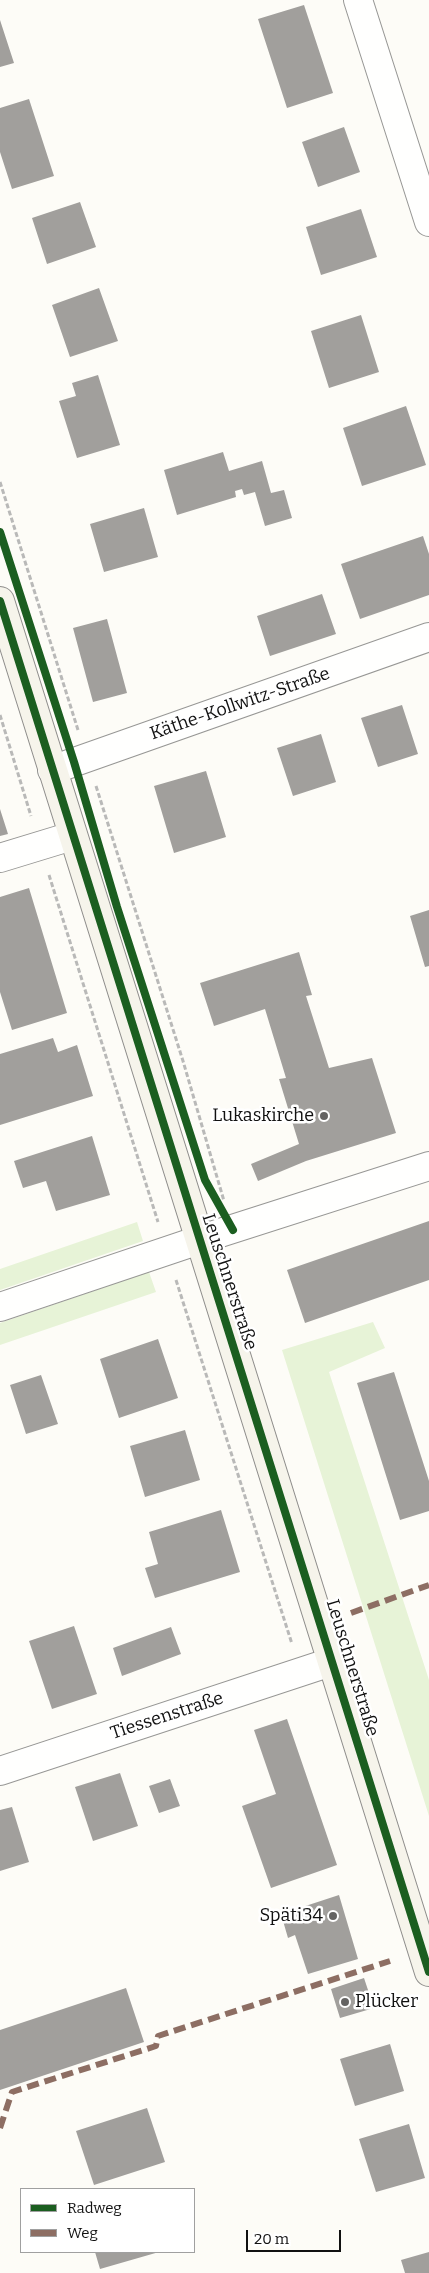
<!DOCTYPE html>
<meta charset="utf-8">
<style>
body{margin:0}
#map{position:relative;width:429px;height:2273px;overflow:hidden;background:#fdfcf7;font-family:Bitter,serif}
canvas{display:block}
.legend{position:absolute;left:20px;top:2188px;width:175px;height:65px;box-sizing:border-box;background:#fff;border:1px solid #a0a0a0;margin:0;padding:6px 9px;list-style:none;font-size:15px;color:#111}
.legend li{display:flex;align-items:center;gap:10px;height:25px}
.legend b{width:25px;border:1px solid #a0a0a0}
.scale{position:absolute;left:246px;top:2230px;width:95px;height:22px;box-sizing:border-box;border:2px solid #111;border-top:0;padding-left:6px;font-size:15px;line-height:18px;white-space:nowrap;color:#111;-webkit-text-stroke:4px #fff;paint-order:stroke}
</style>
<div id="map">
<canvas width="429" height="2273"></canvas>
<ul class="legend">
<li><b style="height:6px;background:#1b5e20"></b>Radweg</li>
<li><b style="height:6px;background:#8d6e63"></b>Weg</li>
</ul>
<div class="scale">20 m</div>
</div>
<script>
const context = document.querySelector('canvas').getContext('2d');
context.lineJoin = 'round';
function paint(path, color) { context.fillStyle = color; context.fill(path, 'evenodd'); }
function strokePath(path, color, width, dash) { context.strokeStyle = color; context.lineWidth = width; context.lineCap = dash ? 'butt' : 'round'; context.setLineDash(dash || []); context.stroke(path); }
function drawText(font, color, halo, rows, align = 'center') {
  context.font = font + ' Bitter,serif'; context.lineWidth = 5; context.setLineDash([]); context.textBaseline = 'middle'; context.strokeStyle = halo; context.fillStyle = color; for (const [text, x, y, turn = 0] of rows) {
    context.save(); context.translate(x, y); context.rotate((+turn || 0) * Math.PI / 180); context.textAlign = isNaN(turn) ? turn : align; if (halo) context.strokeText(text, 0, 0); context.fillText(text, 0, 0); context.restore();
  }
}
paint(new Path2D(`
 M137,1222l6,19 -143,49v-21z
 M149,1272l7,20 -156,53v-22z
 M373,1322l12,26 -56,24 100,308v136l-147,-466z`), '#e7f3d7');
paint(new Path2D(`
 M304,5l29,88 -46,15 -29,-89z
 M0,20l14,43 -14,4z
 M29,99l25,77 -42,13 -12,-37v-44z
 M344,127l16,45 -42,15 -16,-45z
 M80,202l16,45 -49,17 -15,-46z
 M361,209l16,48 -56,18 -15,-48z
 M99,288l19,53 -48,16 -18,-52z
 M361,315l18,57 -50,16 -18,-57z
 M98,375l22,70 -43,13 -18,-57 17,-5 -4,-13z
 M406,406l20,59 -64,21 -19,-58z
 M223,452l6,19 33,-10 9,32 13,-3 8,28 -27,8 -10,-34 -11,3 -2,-6 -7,2 1,6 -59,18 -13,-45z
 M144,508l14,49 -54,15 -14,-48z
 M423,536l6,18v41l-69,24 -19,-55z
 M322,594l14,40 -66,22 -13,-40z
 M107,619l20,74 -34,9 -20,-74z
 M402,705l16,49 -40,13 -17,-49z
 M321,734l15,48 -43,14 -16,-48z
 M206,771l20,66 -52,16 -20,-67z
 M0,809l8,25 -8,2z
 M29,888l38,125 -55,17 -12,-38v-95z
 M429,910v56l-4,1 -15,-51z
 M299,952l13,43 -6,1 23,72 43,-10 24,75 -90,28 -48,20 -7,-17 48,-20 -20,-65 7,-1 -21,-69 -51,17 -14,-43z
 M53,1038l5,14 19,-7 16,51 -93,29v-71z
 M92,1136l18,59 -54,16 -10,-30 -23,7 -9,-27z
 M429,1221v59l-124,43 -18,-53z
 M158,1339l20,59 -59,20 -19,-59z
 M394,1372l35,109v30l-29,9 -43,-137z
 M41,1375l17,49 -32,10 -16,-49z
 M185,1430l15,50 -55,17 -15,-51z
 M221,1510l19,62 -85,26 -10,-30 13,-4 -9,-32z
 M74,1626l23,68 -45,15 -23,-68z
 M171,1627l10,27 -59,22 -9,-28z
 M287,1719l50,146 -66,23 -29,-82 34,-12 -22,-64z
 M120,1773l18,53 -45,15 -18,-54z
 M170,1779l10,27 -21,7 -10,-27z
 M12,1807l17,55 -29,9v-61z
 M339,1895l19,64 -50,15 -13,-39 -7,3 -7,-24z
 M364,1978l10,30 -34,10 -9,-29z
 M126,1988l18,54 -144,48v-60z
 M390,2044l14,47 -49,15 -15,-47z
 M147,2108l18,54 -71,23 -18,-54z
 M409,2124l16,54 -49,14 -17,-53z
 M95,2252h64l-59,17z
 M429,2252v21h-24l-4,-13z`), '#a19f9c');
const street = new Path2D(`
 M358,0l71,222
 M52,770l377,-133
 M0,858l72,-22
 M0,1307l223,-75 206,-66
 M0,1771l334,-110`);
const secondary = new Path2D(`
 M0,601c140,458 289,913 429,1371`);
strokePath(street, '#979795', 30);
strokePath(secondary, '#8e8d8b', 30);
strokePath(new Path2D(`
 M0,482l78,248
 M0,715l31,101
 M96,786l87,275 41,140
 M49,875l109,347
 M176,1280l116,364`), '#b9b9b8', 3, [5, 2.5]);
strokePath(street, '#fffffe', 28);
strokePath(secondary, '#f6f4eb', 28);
strokePath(new Path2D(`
 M351,1613l78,-28
 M0,2128l12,-36 144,-46 2,-10 232,-75`), '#8d6e63', 6, [12, 6]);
strokePath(new Path2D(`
 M0,532l74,230 43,145 88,273 28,50
 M0,601c140,458 289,913 429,1371`), '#1b5e20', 8);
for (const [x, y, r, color] of [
 [324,1116,5,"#646362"],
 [333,1916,5,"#646362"],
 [345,2002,5,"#646362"]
]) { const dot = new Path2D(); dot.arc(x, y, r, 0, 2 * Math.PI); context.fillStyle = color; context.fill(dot); strokePath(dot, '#fff', 2); }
drawText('18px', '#111', '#fff', [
 ["Käthe-Kollwitz-Straße",240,704,-19],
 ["Leuschnerstraße",229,1282,72],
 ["Leuschnerstraße",352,1668,73],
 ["Tiessenstraße",167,1716,-18]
]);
drawText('18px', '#111', '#fff', [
 ["Lukaskirche",314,1116],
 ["Späti34",323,1916],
 ["Plücker",355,2002,"left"]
], 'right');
</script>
